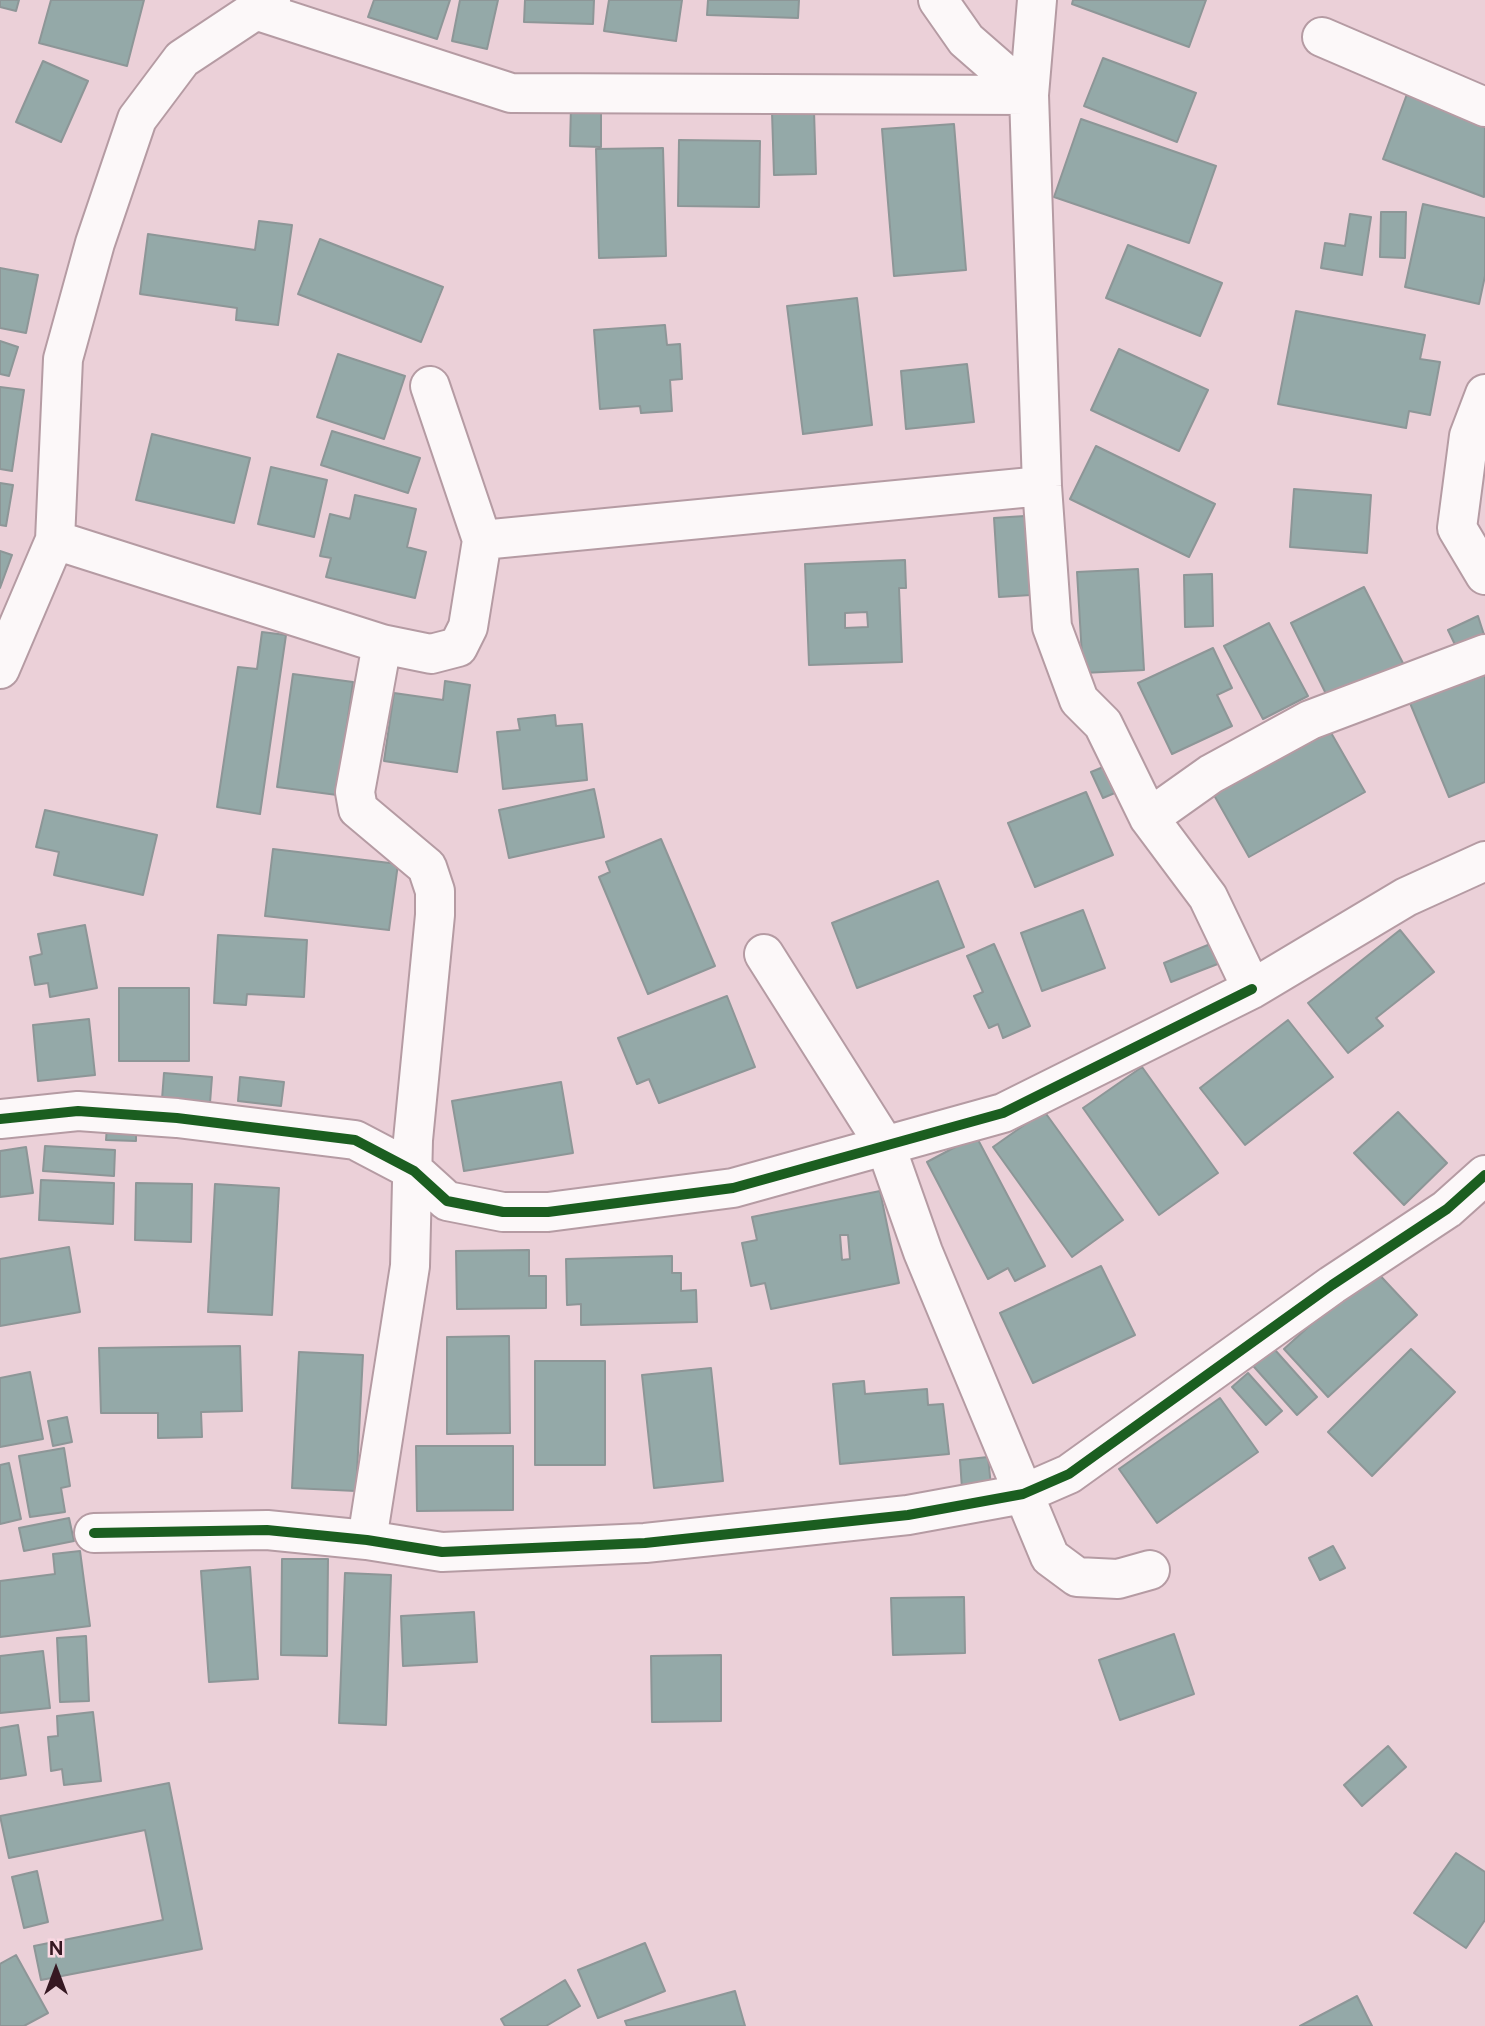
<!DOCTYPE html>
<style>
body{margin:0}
#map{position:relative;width:1485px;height:2026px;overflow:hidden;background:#ebd0d8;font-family:Figtree,sans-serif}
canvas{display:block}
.north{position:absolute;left:21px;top:1935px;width:70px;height:70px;-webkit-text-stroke:5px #f9d7e1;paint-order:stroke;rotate:0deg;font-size:19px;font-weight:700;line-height:28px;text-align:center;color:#361822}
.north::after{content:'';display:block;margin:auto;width:24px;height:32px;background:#361822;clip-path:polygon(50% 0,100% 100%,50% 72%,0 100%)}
</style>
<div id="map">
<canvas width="1485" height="2026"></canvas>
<div class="north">N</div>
</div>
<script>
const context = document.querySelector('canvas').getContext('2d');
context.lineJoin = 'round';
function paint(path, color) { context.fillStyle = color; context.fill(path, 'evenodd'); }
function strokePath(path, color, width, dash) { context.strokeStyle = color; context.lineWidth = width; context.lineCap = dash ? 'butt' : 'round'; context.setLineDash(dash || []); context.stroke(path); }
const building = new Path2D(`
 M0,0h19l-3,11 -16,-4z
 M51,0h93l-17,66 -88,-23z
 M374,0h76l-13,39 -69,-22z
 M460,0h38l-11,49 -35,-8z
 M525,0h69l-1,24 -69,-2z
 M609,0h73l-6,41 -72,-10z
 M708,0h91l-1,18 -91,-3z
 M1073,0h133l-17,47 -117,-43z
 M1103,58l93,35 -19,49 -93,-36z
 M43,61l45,20 -27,61 -45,-20z
 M1407,94l78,29 -1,74 -101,-38z
 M571,105h30v42l-31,-1z
 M814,111l2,63 -42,1 -2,-63z
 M1081,119l135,47 -27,77 -135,-46z
 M954,124l12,146 -72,6 -12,-147z
 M679,140l81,1 -1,66 -81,-1z
 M663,148l3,108 -67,2 -3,-109z
 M1423,204l62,14v58l-6,28 -74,-17z
 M1381,212h25l-1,46 -25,-1z
 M1350,214l21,3 -9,58 -41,-7 4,-25 20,3z
 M259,221l33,4 -14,100 -42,-5 1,-12 -97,-14 8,-60 107,16z
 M320,239l123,48 -22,55 -123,-48z
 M1128,245l94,38 -22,53 -94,-38z
 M0,268l38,7 -12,58 -26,-5z
 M857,298l15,127 -69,9 -16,-128z
 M1296,311l129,24 -5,24 20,3 -10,53 -21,-4 -3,17 -128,-24z
 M665,325l2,20 13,-1 2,35 -12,1 2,31 -31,2 -1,-7 -40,3 -6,-79z
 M0,341l18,6 -9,29 -9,-2z
 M1119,349l89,41 -29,61 -88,-41z
 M338,354l67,22 -21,63 -67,-22z
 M967,364l7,58 -68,7 -5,-58z
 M0,387l24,3 -12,81 -12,-2z
 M332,431l88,27 -12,35 -87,-28z
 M152,434l98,24 -16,65 -98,-23z
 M1096,446l119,58 -26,53 -119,-58z
 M271,467l56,13 -13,57 -56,-13z
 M0,483l13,2 -7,41 -6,-1z
 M1294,489l77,6 -4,58 -77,-6z
 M355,495l61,14 -9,38 19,5 -11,46 -89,-21 5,-19 -11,-2 10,-42 20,5z
 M1025,516l6,79 -32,2 -5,-79z
 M0,551l12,4 -12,33z
 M905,560l1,28h-7l3,74 -93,3 -4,-101zM867,612l1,15 -23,1v-15z
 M1138,569l6,101 -61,3 -6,-101z
 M1212,574l1,52 -28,1 -1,-52z
 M1364,587l42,82 -74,37 -41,-83z
 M1478,616l7,22 -27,13 -10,-21z
 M1269,623l39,73 -45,23 -39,-73z
 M262,632l24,3 -26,179 -43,-7 21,-140 19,2z
 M1213,648l19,40 -15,7 15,31 -60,28 -34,-71z
 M293,674l60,8 -16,113 -60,-8z
 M1485,674v108l-36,15 -39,-94z
 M445,681l25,4 -13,87 -73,-11 10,-68 49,7z
 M555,715l1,11 26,-2 5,56 -84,9 -6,-57 23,-2 -2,-11z
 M1326,724l39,68 -116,65 -39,-69z
 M1113,763l11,26 -21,9 -12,-26z
 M594,789l10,48 -95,21 -10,-48z
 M1086,792l27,63 -78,32 -27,-64z
 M45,810l112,25 -14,60 -89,-20 5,-23 -23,-5z
 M661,839l54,127 -67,28 -49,-117 11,-5 -4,-10z
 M273,849l125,15 -9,66 -124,-14z
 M938,881l26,66 -107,41 -25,-65z
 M1083,910l22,58 -63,23 -21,-58z
 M85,925l12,63 -47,9 -2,-14 -13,2 -5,-28 12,-3 -4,-20z
 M1400,930l34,42 -58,46 7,8 -35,27 -40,-50z
 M218,935l89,5 -3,57 -57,-3 -1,11 -32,-2z
 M1220,940l8,20 -57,22 -7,-19z
 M994,944l36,82 -27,12 -5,-14 -9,4 -15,-32 9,-4 -16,-36z
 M119,988h70v73h-70z
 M727,996l28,71 -96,36 -10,-24 -12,5 -19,-46z
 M89,1019l6,56 -57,6 -5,-56z
 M1288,1020l45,57 -88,68 -45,-57z
 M1142,1067l76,106 -59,42 -76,-107z
 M164,1073l48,4 -2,26 -48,-4z
 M240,1077l44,5 -3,24 -43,-5z
 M561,1082l12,71 -109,18 -12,-70z
 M1044,1111l79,109 -51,37 -79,-110z
 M1398,1112l49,51 -43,42 -50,-52z
 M107,1126l29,2v13l-30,-1z
 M976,1136l69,130 -30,15 -7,-13 -20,11 -61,-117z
 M45,1146l70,4 -1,26 -71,-5z
 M26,1147l7,46 -33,4v-46z
 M41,1180l73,3 -1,41 -74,-4z
 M136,1183l56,1 -1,58 -56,-2z
 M215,1184l64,4 -7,127 -64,-3z
 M880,1191l19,92 -128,26 -6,-26 -14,3 -9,-43 15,-3 -5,-23zM840,1235h8l2,24 -8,1z
 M69,1247l11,65 -80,14v-67z
 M529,1250v26h17v32l-89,1 -1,-58z
 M672,1256v17h9v18l15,-1 1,32 -116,3v-21l-14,1 -1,-46z
 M1101,1266l34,69 -102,48 -33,-70z
 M1373,1268l44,47 -89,82 -44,-48z
 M509,1336l1,97 -63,1v-97z
 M1267,1341l50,56 -20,18 -50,-56z
 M240,1346l2,65 -41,1 1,25 -44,1v-25h-57l-2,-65z
 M1411,1349l44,43 -83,84 -44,-44z
 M299,1352l64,3 -7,136 -64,-3z
 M535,1361h70v104h-70z
 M711,1368l12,113 -69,7 -12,-113z
 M30,1372l13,67 -43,8v-69z
 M1248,1373l34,38 -16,14 -34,-38z
 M864,1381l1,13 62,-5 1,16 15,-1 6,50 -109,10 -7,-80z
 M1220,1398l38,54 -101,71 -38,-54z
 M67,1417l5,25 -19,4 -5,-25z
 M416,1446h97v64l-96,1z
 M64,1448l6,38 -9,2 4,24 -35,5 -11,-61z
 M988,1457l3,29 -29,3 -2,-29z
 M9,1463l12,56 -21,5v-59z
 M69,1518l5,23 -50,10 -5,-23z
 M1333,1546l12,22 -25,12 -11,-22z
 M80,1551l10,75 -90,11v-56l55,-7 -2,-20z
 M282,1559h46l-1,97 -46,-1z
 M250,1567l8,112 -49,3 -8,-111z
 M345,1573l46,2 -5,150 -47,-2z
 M964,1597l1,56 -72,2 -2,-57z
 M474,1612l3,50 -74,4 -2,-50z
 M1174,1634l20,60 -74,26 -21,-60z
 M86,1636l3,65 -29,1 -3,-64z
 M43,1651l7,57 -50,5v-57z
 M721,1655v66l-69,1 -1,-66z
 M93,1712l8,69 -37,4 -2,-16 -11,2 -3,-34 10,-1 -1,-20z
 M18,1725l8,50 -26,4v-51z
 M1388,1746l18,21 -44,39 -18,-21z
 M169,1783l33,166 -161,31 -7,-34 129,-26 -18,-90 -136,28 -9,-42z
 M1456,1853l29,19v48l-19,28 -52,-35z
 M37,1871l11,51 -24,6 -12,-51z
 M645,1943l20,48 -67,27 -20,-48z
 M16,1955l32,58 -24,13h-24v-62z
 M565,1980l15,26 -34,20h-41l-4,-7z
 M735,1991l10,35h-118l-2,-5z
 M1357,1996l15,30h-72z`);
paint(building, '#94a9a8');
strokePath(building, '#8d9697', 2);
const minor = new Path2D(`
 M938,0l28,40 63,55
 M1037,0l-8,95 13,391 10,141 27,73 24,24 46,94 59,79 44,92 154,-92 79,-36
 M255,10l256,83 518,2
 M1322,37l163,70
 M1485,394l-16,42 -12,92 28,47
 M55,540l327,104 49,10 27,-7 10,-20 14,-87 -52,-154
 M482,540l560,-54
 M0,669l55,-129 8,-181 32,-116 42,-124 45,-60 89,-59
 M1149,818l62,-44 99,-54 175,-66
 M764,954l122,193 37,105 127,305 27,20 41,2 32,-9
 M0,1119l78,-8 99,7 178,22 59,31 33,30 56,11h45l185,-24 270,-75 249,-124
 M94,1533l173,-3 100,10 75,12 203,-9 263,-28 115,-21 46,-20 263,-189 115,-76 38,-34
 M367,1540l43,-274 3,-126 22,-225v-24l-8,-24 -69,-58 -3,-17 27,-148`);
strokePath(minor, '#b59ba3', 42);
strokePath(minor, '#fcf8f9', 38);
strokePath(new Path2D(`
 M0,1119l78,-8 99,7 178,22 59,31 33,30 56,11h45l185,-24 270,-75 249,-124
 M94,1533l173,-3 100,10 75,12 203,-9 263,-28 115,-21 46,-20 263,-189 115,-76 38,-34`), '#1b5e20', 10);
</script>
